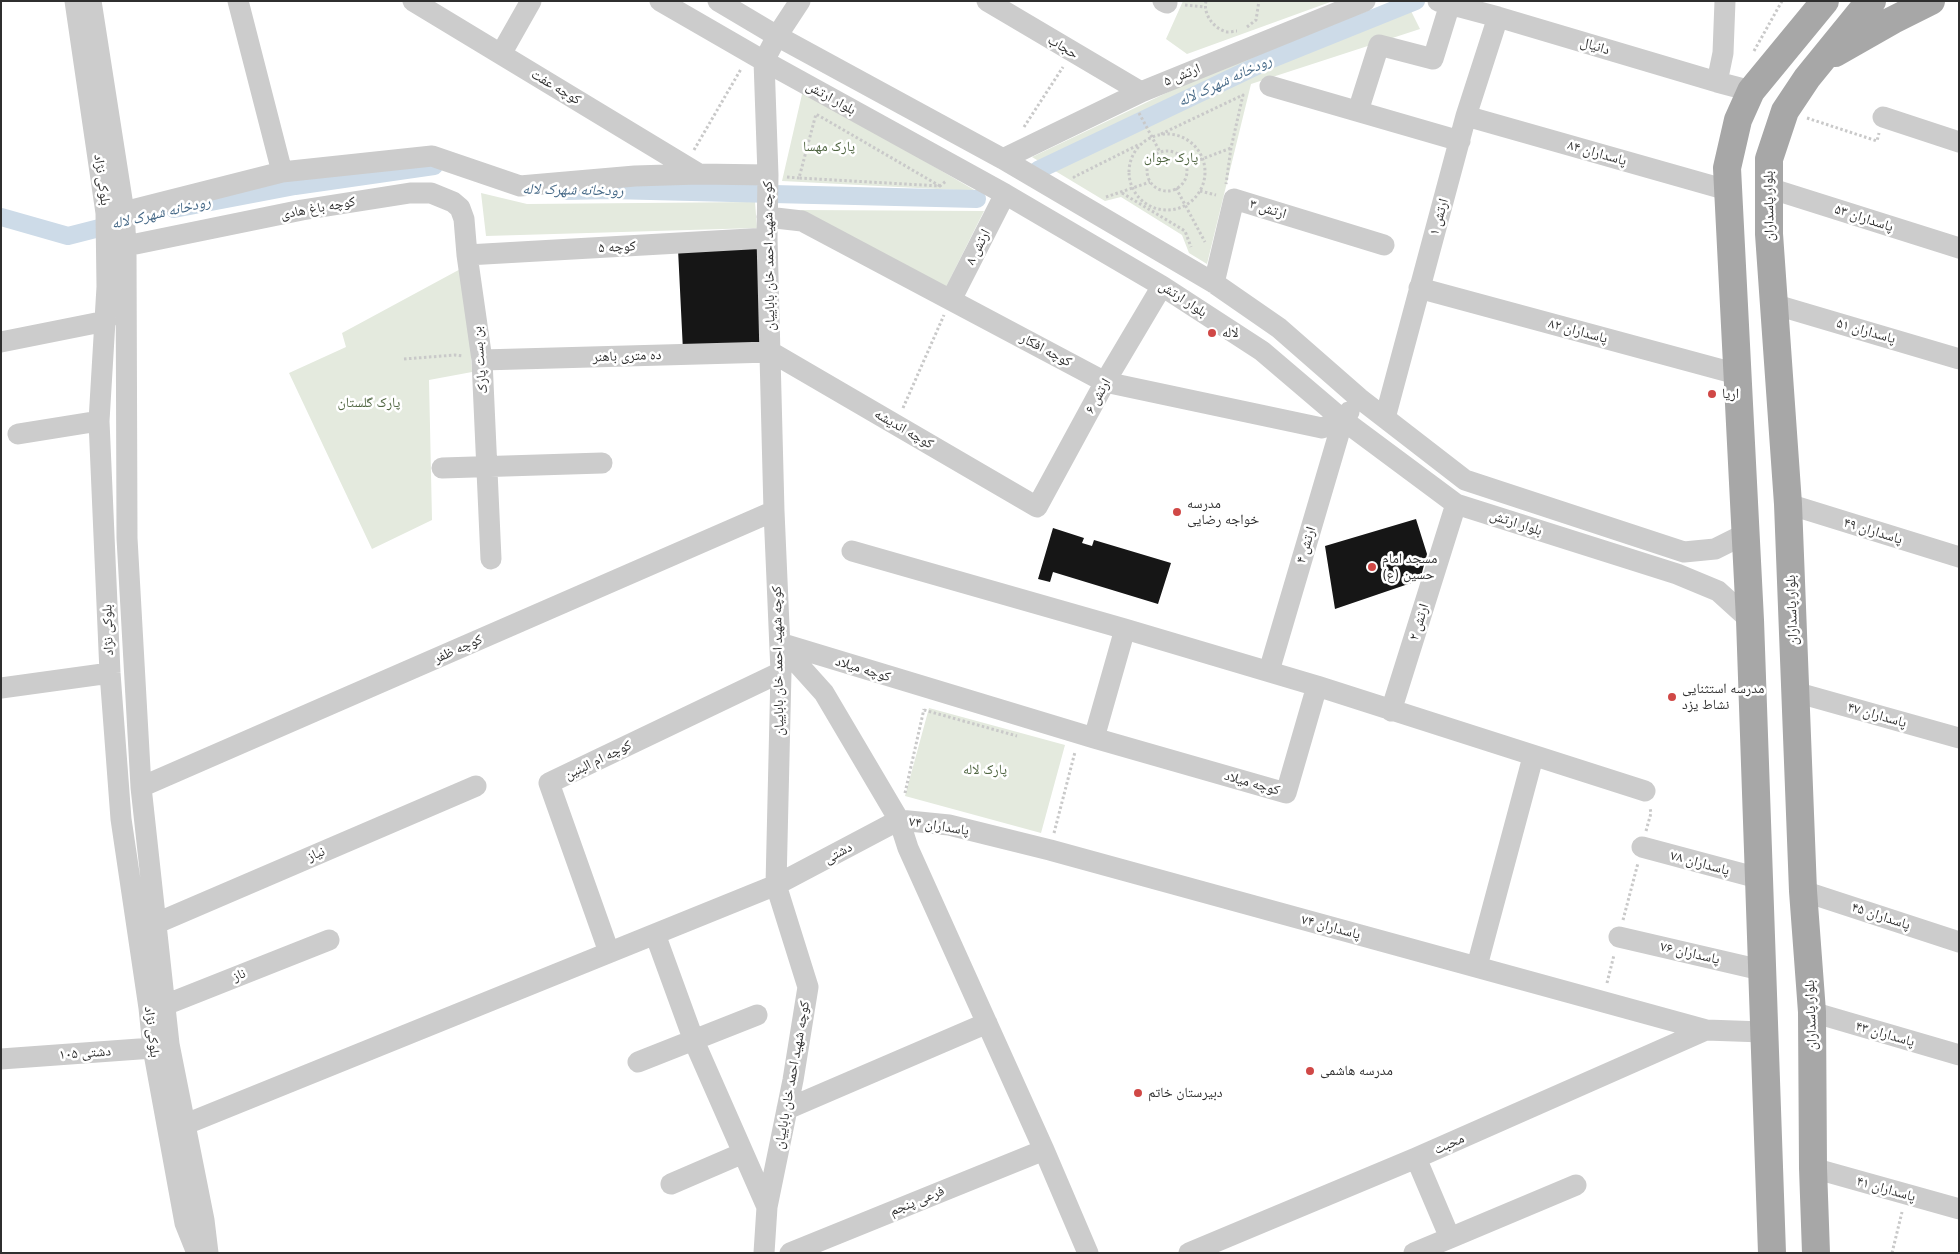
<!DOCTYPE html>
<meta charset="utf-8">
<style>
body{margin:0}
#map{position:relative;width:1960px;height:1254px;overflow:hidden;background:#fff;font-family:Mulish,sans-serif}
canvas{display:block}
.frame{position:absolute;inset:0;border:2px solid #2f2f2f;pointer-events:none}
</style>
<div id="map">
<canvas width="1960" height="1254"></canvas>
<div class="frame"></div>
</div>
<script>
const context = document.querySelector('canvas').getContext('2d');
context.lineJoin = 'round';
function paint(path, color) { context.fillStyle = color; context.fill(path, 'evenodd'); }
function strokePath(path, color, width, dash) { context.strokeStyle = color; context.lineWidth = width; context.lineCap = dash ? 'butt' : 'round'; context.setLineDash(dash || []); context.stroke(path); }
function drawText(font, color, halo, rows, align = 'center') {
  context.font = font + ' Mulish,"Noto Naskh Arabic",sans-serif'; context.lineWidth = 5; context.setLineDash([]); context.textBaseline = 'middle'; context.strokeStyle = halo; context.fillStyle = color; for (const [text, x, y, turn = 0] of rows) {
    context.save(); context.translate(x, y); context.rotate((+turn || 0) * Math.PI / 180); context.textAlign = isNaN(turn) ? turn : align; if (halo) context.strokeText(text, 0, 0); context.fillText(text, 0, 0); context.restore();
  }
}
paint(new Path2D(`
 M1183,1h150l-146,53 -21,-15z
 M1388,4l23,7 9,18 -169,55 -44,180 -18,-11 -7,-18 -61,-38 -16,4 -73,-44 216,-103z
 M803,90l173,101 -194,-10z
 M481,193l46,11 228,-2 2,26 -271,8z
 M800,210l184,1 -38,76z
 M466,266l6,106 -43,8 3,140 -60,29 -83,-176 57,-26 -4,-14z
 M929,708l136,37 -24,88 -136,-37z`), '#e4eade');
strokePath(new Path2D(`
 M1038,170l229,-109 149,-60
 M566,191l44,-1 367,9
 M174,209l121,-23 139,-20
 M1,217l67,19 51,-13`), '#cddbe8', 18);
paint(new Path2D(`
 M678,249h80l6,98 -81,4z
 M1416,519l11,35 -7,26 -85,29 -10,-63z
 M1053,528l31,10 -2,5 10,3 2,-6 77,23 -13,41 -105,-32 -3,10 -12,-3z`), '#161616');
strokePath(new Path2D(`
 M1206,1c-3,13 7,26 18,30 4,2 9,0 13,0
 M1185,5l20,2
 M1247,27l9,-7 3,-19
 M1754,51l28,-50
 M1139,113l21,39
 M1807,118l70,23 2,-8
 M1024,127l39,-60
 M1129 172a38 38 0 1 1 76 0a38 38 0 1 1-76 0Z
 M1161,134l82,-39 -12,53 -5,36
 M694,150l47,-81
 M1147 171a20 20 0 1 1 40 0a20 20 0 1 1-40 0Z
 M1186,165l45,-17
 M787,177l12,1
 M1075,178l-1,-1 66,-33
 M940,186l-124,-72 -17,64 141,8 6,-5
 M1176,188l29,54
 M1200,191l16,4
 M1122,193l63,38 6,16
 M1106,197l44,-15
 M404,359l51,-4 8,1
 M903,408l41,-93
 M924,710l93,26
 M905,793l19,-84
 M1646,831l5,-18 -1,-5
 M1054,833l21,-81
 M1623,920l15,-57
 M1607,983l7,-28
 M1892,1253l10,-41`), '#c9c9c9', 3, [2.5, 2.5]);
strokePath(new Path2D(`
 M75,1l31,212 1,74 -8,134 11,252 11,146 28,189 4,40 32,175 12,30
 M91,1l33,211 2,34 1,292 14,249 28,257 35,176 4,33
 M238,1l44,171
 M413,1l286,173
 M660,1l104,60 241,133 157,92 100,65 81,69 113,84 221,70 41,17 32,29
 M718,1l59,35 226,123 211,124 65,45 80,70 106,82 219,72 31,-3 30,-15
 M987,1l154,91
 M1163,1l4,2
 M1438,1l60,16 219,65 34,9
 M501,54l30,-53
 M1717,82l6,-29 2,-52
 M1270,86l190,55
 M1358,111l21,-66 54,14 17,-55
 M1466,116l261,74
 M1883,117l76,25
 M1003,159l138,-67 224,-91
 M1769,188l190,60
 M124,212l158,-40 150,-16 88,30 115,-10 64,-2 69,1
 M767,217l35,4 303,161 217,46 21,-8
 M126,246l176,-36 108,-17h21l22,9 7,6 4,11 3,36 15,105 9,199
 M467,255l300,-17
 M1214,283l20,-84 150,46
 M1419,288l318,86
 M951,300l54,-106
 M1773,304l186,55
 M1,342l105,-21
 M482,360l289,-8 266,155 68,-125 57,-96
 M1385,418l81,-302 32,-99
 M18,434l81,-13
 M442,468l160,-5
 M1788,504l171,53
 M852,551l273,78 192,57
 M780,643l314,95 192,55 31,-107 328,105
 M780,644l44,49 75,127 9,28 136,302 44,103
 M1269,671l74,-251 6,-8
 M1,688l109,-15
 M1795,692l164,46
 M1391,711l65,-207
 M1094,738l31,-109
 M141,787l633,-276
 M899,820l50,5 101,25 656,180 57,2
 M1642,847l116,31
 M1803,891l156,51
 M157,923l319,-137
 M655,934l39,107 73,166
 M1619,937l142,33
 M609,952l-60,-169 232,-111
 M1477,966l56,-209
 M152,1007l13,-2 164,-65
 M1812,1012l147,43
 M1,1059l152,-11 14,-3
 M638,1062l119,-47
 M787,1109l200,-86
 M173,1131l13,-7 590,-239 123,-65
 M1813,1168l146,41
 M671,1184l72,-31
 M1450,1238l126,-53
 M764,1253l3,-46 26,-127 15,-93 -32,-102 5,-213 -7,-161 -7,-273 1,-63 -4,-114 13,-25 23,-35
 M790,1253l254,-103
 M1189,1253l227,-95 290,-128
 M1414,1253l36,-15 -34,-80`), '#ccc', 21);
strokePath(new Path2D(`
 M1835,53l58,-33 38,-19
 M1772,1253l-22,-633 -23,-452 11,-48 13,-29 74,-90
 M1816,1253l-3,-85 -1,-156 -9,-121 -15,-387 -19,-270v-75l16,-48 22,-33 57,-70 8,-7`), '#a7a7a7', 28);
for (const [x, y, r, color] of [
 [1212,333,5,"#d04846"],
 [1712,394,5,"#d04846"],
 [1177,512,5,"#d04846"],
 [1372,567,5,"#d04846"],
 [1672,697,5,"#d04846"],
 [1310,1071,5,"#d04846"],
 [1138,1093,5,"#d04846"]
]) { const dot = new Path2D(); dot.arc(x, y, r, 0, 2 * Math.PI); context.fillStyle = color; context.fill(dot); strokePath(dot, '#fff', 2); }
drawText('14px', '#2f2f2f', '#fff', [
 ["دانیال",1595,46,17],
 ["حجاب",1063,47,31],
 ["ارتش ۵",1182,75,-22],
 ["کوچه عفت",556,87,31],
 ["بلوار ارتش",831,98,29],
 ["پاسداران ۸۴",1597,153,16],
 ["بلوکی نژاد",102,180,82],
 ["بلوار پاسداران",1769,206,-91],
 ["کوچه باغ هادی",318,208,-10],
 ["ارتش ۳",1268,209,17],
 ["ارتش ۱",1439,217,-74],
 ["پاسداران ۵۳",1864,218,18],
 ["کوچه ۵",617,247,-3],
 ["ارتش ۸",978,247,-63],
 ["کوچه شهید احمد خان باباییان",769,256,-91],
 ["بلوار ارتش",1183,299,33],
 ["پاسداران ۸۲",1578,331,15],
 ["پاسداران ۵۱",1866,331,16],
 ["کوچه افکار",1046,350,28],
 ["ده متری باهنر",627,356,-2],
 ["بن بست پارک",480,360,-95],
 ["ارتش ۶",1098,396,-61],
 ["کوچه اندیشه",904,429,30],
 ["بلوار ارتش",1516,523,18],
 ["پاسداران ۴۹",1873,531,17],
 ["ارتش ۴",1306,545,-73],
 ["بلوار پاسداران",1792,610,-92],
 ["ارتش ۲",1419,622,-73],
 ["بلوکی نژاد",108,630,-92],
 ["کوچه ظفر",458,649,-24],
 ["کوچه شهید احمد خان باباییان",778,661,-91],
 ["کوچه میلاد",863,669,17],
 ["پاسداران ۴۷",1877,715,16],
 ["کوچه ام البنین",598,760,-26],
 ["کوچه میلاد",1252,783,16],
 ["پاسداران ۷۴",939,826,9],
 ["دشتی",838,853,-28],
 ["نیاز",316,854,-23],
 ["پاسداران ۷۸",1700,863,15],
 ["پاسداران ۴۵",1881,916,18],
 ["پاسداران ۷۴",1331,927,15],
 ["پاسداران ۷۶",1690,953,13],
 ["ناز",239,975,-22],
 ["بلوار پاسداران",1811,1015,-92],
 ["بلوکی نژاد",152,1032,83],
 ["پاسداران ۴۳",1885,1034,16],
 ["دشتی ۱۰۵",85,1053,-4],
 ["کوچه شهید احمد خان باباییان",792,1075,-80],
 ["محبت",1449,1144,-24],
 ["پاسداران ۴۱",1886,1189,16],
 ["فرعی پنجم",917,1201,-22]
]);
drawText('14px', '#4f6541', '#fff', [
 ["پارک مهسا",829,147],
 ["پارک جوان",1171,158],
 ["پارک گلستان",369,403],
 ["پارک لاله",985,770]
]);
drawText('14px', '#2f2f2f', '#fff', [
 ["لاله",1222,333],
 ["اریا",1722,394],
 ["مدرسه",1187,504],
 ["خواجه رضایی",1187,520],
 ["مسجد امام",1382,559],
 ["حسین (ع)",1382,575],
 ["مدرسه استثنایی",1682,689],
 ["نشاط یزد",1682,705],
 ["مدرسه هاشمی",1320,1071],
 ["دبیرستان خاتم",1148,1093]
], 'left');
drawText('italic 15px', '#466987', '#fff', [
 ["رودخانه شهرک لاله",1225,81,-25],
 ["رودخانه شهرک لاله",573,190,1],
 ["رودخانه شهرک لاله",161,213,-13]
]);
</script>
